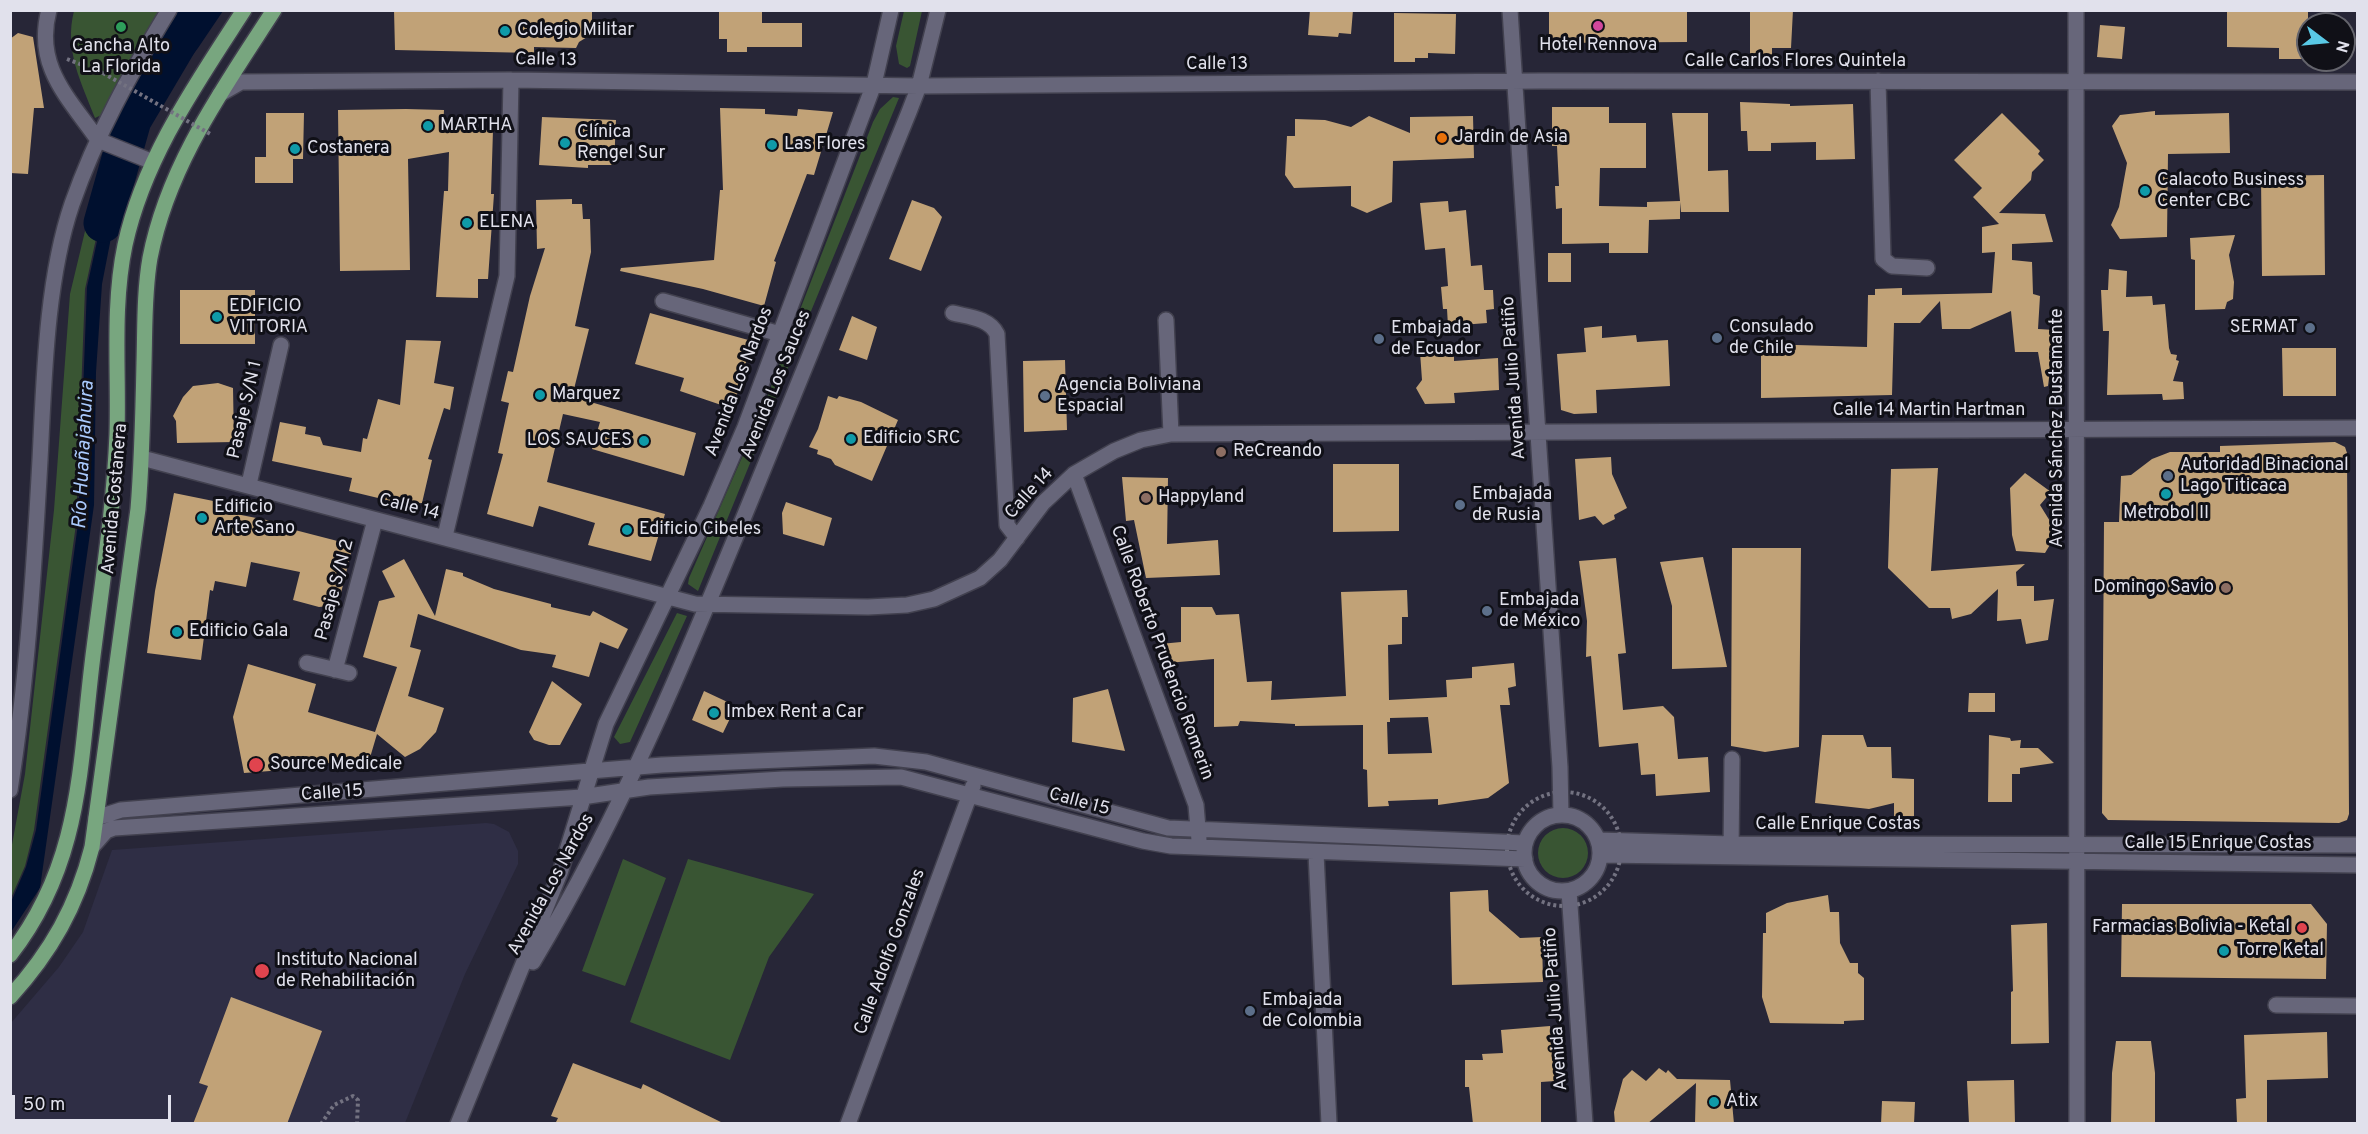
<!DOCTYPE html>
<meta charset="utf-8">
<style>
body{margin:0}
#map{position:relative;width:2368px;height:1134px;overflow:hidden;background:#272637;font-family:Overpass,sans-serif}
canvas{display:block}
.frame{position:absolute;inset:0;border:12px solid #e1e1ec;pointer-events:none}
.north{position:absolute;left:2296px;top:12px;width:60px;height:60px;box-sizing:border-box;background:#101017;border:2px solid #64646c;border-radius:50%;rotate:106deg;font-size:16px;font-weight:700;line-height:24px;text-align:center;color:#e1e1ec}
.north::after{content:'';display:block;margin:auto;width:21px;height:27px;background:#59c8e5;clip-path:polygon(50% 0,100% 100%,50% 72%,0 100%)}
.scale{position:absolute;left:12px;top:1095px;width:159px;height:27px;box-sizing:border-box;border:3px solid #e1e1ec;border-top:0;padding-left:8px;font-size:18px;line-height:21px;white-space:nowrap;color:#e1e1ec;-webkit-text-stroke:4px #101017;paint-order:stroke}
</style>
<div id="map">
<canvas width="2368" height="1134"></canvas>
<div class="frame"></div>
<div class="north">N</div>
<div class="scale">50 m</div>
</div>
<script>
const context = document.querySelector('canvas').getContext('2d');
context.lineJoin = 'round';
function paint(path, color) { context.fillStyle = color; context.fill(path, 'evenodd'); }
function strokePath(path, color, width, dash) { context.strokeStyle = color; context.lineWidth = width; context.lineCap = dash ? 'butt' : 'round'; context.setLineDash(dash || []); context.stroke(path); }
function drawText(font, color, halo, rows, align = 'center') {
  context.font = font + ' Overpass,sans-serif'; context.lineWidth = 6; context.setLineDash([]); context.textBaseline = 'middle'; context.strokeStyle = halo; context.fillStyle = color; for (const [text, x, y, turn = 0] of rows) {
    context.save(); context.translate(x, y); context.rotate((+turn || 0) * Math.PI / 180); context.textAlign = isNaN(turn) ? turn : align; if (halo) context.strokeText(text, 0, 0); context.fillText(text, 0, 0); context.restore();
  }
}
paint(new Path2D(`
 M486,823l8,1 15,8 9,19v13l-53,110 -60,149 -394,1v-101l48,-56 24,-35 29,-82z`), '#2f2e45');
paint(new Path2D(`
 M74,11h93l-55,99 -17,8c-14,-36 -31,-68 -21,-107z
 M904,11h18l-12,55 -3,2 -8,-4 -3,-18z
 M893,97l6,1 -97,235 -13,5 84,-216 7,-13z
 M105,168l6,2 -26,119 -9,235 -42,306 -9,36 -14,32v-48l14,-76 29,-264 16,-216 16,-67z
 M800,338l-33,82 -8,-2 29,-76z
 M758,421l8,3 -68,167 -10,-7 1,-6z
 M677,613l10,3 -57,126 -10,2 -6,-7z
 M1538 853a25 25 0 1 1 50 0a25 25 0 1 1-50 0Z
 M623,859l43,19 -41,108 -43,-15z
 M688,859l126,35 -45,63 -39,103 -100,-38z`), '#395533');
paint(new Path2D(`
 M187,11h36l-25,37 -60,79 -15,-6z
 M113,169l14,7 -11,36 -14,72 -6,88 -2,133 -54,383 -29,44v-30l15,-35 10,-37 42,-306 9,-237z`), '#00102f');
strokePath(new Path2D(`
 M103,223l29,-103 65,-110`), '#00102f', 39);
paint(new Path2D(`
 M394,10h198v24l-13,8 -3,6 -42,-1v6l-139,-3z
 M719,10h43v13h40v24h-55v5h-20v-13h-8z
 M1310,10h43l-2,24 -12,-1 -1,4 -30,-2z
 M1549,10h138v32l-138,1z
 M1750,10h43l-2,38h-19v10h-22z
 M2227,10h81v49h-29v-11l-52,-1z
 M1394,13l62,1 -1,40 -27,-1v5h-13v4h-21z
 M2100,25l25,2 -3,32 -25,-2z
 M18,33l15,4 11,71h-10l-6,66 -18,-1v-134z
 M1740,102l50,2v2l63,-2 2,55 -39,1v-18l-45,1v8h-23l-1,-20h-6z
 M1552,107h57v16h37v45h-46l-1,38 48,1v-5l33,-1 -8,-88h36v58l20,-1 1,42h-48l-1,-10v17l-31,1 -1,33h-39v-10l-47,1v-36l-6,1 -1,-23h4l-2,-40h-5z
 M720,108l45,1v5l32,2 1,-7 35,3 -19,63 -7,-1 -33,87 2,1 -12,44 -61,-17 -83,-18 1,-3 93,-8 6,-70h3z
 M406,109l38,1 -1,19 50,1 -2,64h3l-6,85h-10v19l-42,-1 8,-106h4l1,-39 -41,7 2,111 -70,1 -2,-161z
 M2155,111v4l74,-2 1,40 -62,1 -1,83 -47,2 -9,-14 8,-18 8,-44 -15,-37 8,-11z
 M266,113h38l-1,46h-10v24h-38v-26h11z
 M2002,113l38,38 -2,3 6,6 -12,12 -1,8 -32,33 46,1 8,28 -41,2v16l20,2 1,32 7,2 -2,33 17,1 -7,56 -4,1 -6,-35h-23l-4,-41 -41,18h-28l-2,-28 -20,22h-26l-2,72 -131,3v-54l106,3 1,-52h7v-6l27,-1v7l90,-2 3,-41 -13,1v-26l17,-3 -26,-27 9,-9 -28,-28z
 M1369,116l41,17v-16l63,-1 1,42 -81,3 -1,41 -25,11 -16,-7v-20l-57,2 -9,-13 2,-39h8v-17l30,1 26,7z
 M542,117l74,3 -2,45h-26v3l-49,-3z
 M2324,175l1,100 -63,1 -1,-100z
 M572,199v5h10l1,15h7l1,33 -16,74 14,3 -15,60 5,1 -2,8 119,35 -12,43 -92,-27 8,-27 -37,-8 -16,68 118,32 -14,47 -63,-16 7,-22 -56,-17 -6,21 -46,-13 16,-60 -5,-1 11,-50 -8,-2 7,-30 5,1 17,-76 15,-48 -8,1 -1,-49z
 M912,200l22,8 8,9 -21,54 -32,-12z
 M1448,201l1,11 17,-2 5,56 11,-1 2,25h9l1,19 -8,1 1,13 -39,3 -1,-17h-4l-2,-22 7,-1 -3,-38 -20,2 -5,-47z
 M2235,235l-6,20 5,27 -1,17 -6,3 -2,7 -30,1v-50l-4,-1 -1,-21z
 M1548,253h23v29h-23z
 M2109,269l18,2 -1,26 26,-1 1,9 12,-1 4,44 2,6 6,1 -1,5 3,1 -6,20 10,1 1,17 -21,1 -1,-6 -55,1 2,-64h-6l-2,-41h7z
 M180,290h75v54h-75z
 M650,313l102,28 -19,68 -53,-18 4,-13 -49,-14z
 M852,316l25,11 -10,33 -28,-10z
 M1602,326v12l34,-3 1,7 31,-2 2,46 -74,4 1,23 -23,1 -13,-4 -4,-56 29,-2 -2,-24z
 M406,340l35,1 -7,42 20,4 -4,23 -6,-2 -16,51 4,1 -10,43 -19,1 -54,-13 3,-13 -80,-17 8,-39 26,5 -1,7 15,3 3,8 38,7 2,-14 4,1 11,-40 22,6z
 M2282,348h54v48h-53z
 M1454,351v10l44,-3 1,32 -45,3 1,10 -30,1 -9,-16 6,-8 -2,-28z
 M1065,360l2,70 -43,2 -1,-71z
 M218,383l15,5 1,54 -57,1 -1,-22 -3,-5 10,-19 10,-11z
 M828,396l9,3 2,-3 22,6 37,18 -26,61 -37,-16 -4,-6 -14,-5 1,-4 -9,-3 9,-18z
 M2335,442l10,5 2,6 2,361 -2,6 -8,3 -231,-3 -6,-7 2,-291h15l2,-46 10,-1 21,-16 18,-7h50v-6z
 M1611,457l1,17 15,34 -13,7 1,4 -12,6 -8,-9 -16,4 -4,-61z
 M1333,464h66v67l-66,1z
 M1938,468l-7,103 94,-7 -9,8 1,14h17v15l20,-2 -6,41 -22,4 -5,-25 -24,2 1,-32 -27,25 -19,5 -2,-11h-21l-41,-40 3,-99z
 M2025,473l26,19 -11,13 13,21 -2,17 -6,10 -29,-2 -4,-16 -2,-47z
 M1122,477l46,1 -1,66 51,-4 2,35 -74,3 -12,-58 -8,1z
 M174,493l64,13 -2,8 56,11 -1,4 62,16 -15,60 -19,2 -26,-7 7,-28 -49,-10 -5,25 -31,-6 -2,10 -3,-1 -9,70 -54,-7 8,-62z
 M786,502l46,16 -8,28 -41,-12 -1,-21z
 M1732,548h69l-2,199 -34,5 -34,-6z
 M1703,557l24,110 -55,2v-63l-12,-44z
 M1616,558l10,95 -8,1 5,56 40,-4 11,11 4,42 30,-2 2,35 -54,4 -1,-22 -14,1 -3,-32 -39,4 -8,-91 -5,1 1,-36 -8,-60z
 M404,559l31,57 11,-47 17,4v3l31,13 57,15v3l39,9 3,-5 35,18 -10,20 -18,-7 -11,35 -37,-10 4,-12 -35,-5 -103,-36 -8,33 11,3 -13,46 36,12 -8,24 -16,17 -15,8 -28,-23 -8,27 -59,3 -1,4 -65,5 -11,-56 15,-53 68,20 -8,28 67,20 22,-65 -34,-10 16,-56 16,-4 -13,-26z
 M1407,590l1,27h-6v27l-14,1 1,55 58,-3 -1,-17 26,-2v-11l42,-4 2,23 -8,2 2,17h-10l9,78 -21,15 -50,7v-6l-50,2 1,5 -21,1 -1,-37 -4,-1v-44l-68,1v-2l-55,-3 -2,5 -24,1v-68l-47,4 -7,-19 21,-2v-35h31l4,8 23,-1 8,68 25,-1 -1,19 75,-4 -5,-104zM1428,717l4,36 -44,1 -1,-32h3v-4z
 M552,681l30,23 -22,41h-11l-15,-5 -5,-8z
 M1108,689l17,62 -53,-9 1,-44z
 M704,691l32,15 -13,27 -31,-13z
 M1969,693h26v19h-27z
 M1822,735h41l4,12h24l1,31 22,1v37h-20v-13l-25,6 -54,-6z
 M1989,735l21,3 1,3 10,-1 -1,8h18l16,15 -34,5v6h-8v28h-24z
 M1488,890l1,21 31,27 22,-1 1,45 -91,3 -2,-93z
 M1828,895l2,17h9l1,31 10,20h8v10l6,5v42l-20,1v3l-74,-1 -8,-26 1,-64h3v-20l21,-10z
 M2122,904h189l16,20 -1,55 -205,-2z
 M2047,923l2,120 -38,1v-52l2,-1 -2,-66z
 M231,997l91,34 -35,93h-94l15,-38 -9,-3z
 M1550,1026l5,55 -14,1v42h-68l-4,-37h-4v-27h18l-1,-6 21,-1 -2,-23z
 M2327,1032l1,46 -61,2v44h-30l-1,-25 10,-1 -2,-63z
 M2116,1041h35l4,32v51h-44l1,-51z
 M573,1063l68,26 2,-5 82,40h-170l3,-6 -7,-2z
 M1659,1068l7,5 2,-3 9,9 53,1 4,44h-39l1,-41 -49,41h-32l-1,-12 9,-33 9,-9 14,11z
 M2014,1080l1,44h-46l-2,-43z
 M1882,1101l33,1 -1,22h-33z`), '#c1a277');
const minor = new Path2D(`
 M49,10c-15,56 19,87 49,130
 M1510,10l50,757 1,48
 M2076,10l1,1114
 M1878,81l5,178 9,7 35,2
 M220,94l21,-12 270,-2 408,6 622,-5 817,1
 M98,140l55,22
 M663,301l117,33
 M953,313c16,4 36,5 44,21l10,191 10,13
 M1166,320l5,114
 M142,458l553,146 173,3 39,-2 27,-6 46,-21 20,-18 43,-57 31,-29 40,-23 27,-11 30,-6 1187,-6
 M1074,474l122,331 3,35
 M249,484l32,-139
 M445,536l62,-260 4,-196
 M307,663l42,10
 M335,670l40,-150
 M10,790c17,-107 24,-221 30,-330 4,-79 6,-180 32,-256 24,-69 59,-132 97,-194
 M1524 853a38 38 0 1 1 76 0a38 38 0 1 1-76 0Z
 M96,818l25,-8 541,-45 212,-9 52,6 242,66 357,15
 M1598,840l133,4 627,1
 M92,847l14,-16 8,-3 468,-31 67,-10 134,-8 118,-2 242,64 28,5 354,13
 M1316,853l13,271
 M1731,854l1,-95
 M1600,855l758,10
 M1569,891l16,233
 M533,962c91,-152 159,-318 226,-482 50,-123 100,-245 150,-368l10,-26 19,-76
 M2276,1005l82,1
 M458,1124l102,-251 46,-149 105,-218 34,-79 129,-343 17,-74
 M848,1124l125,-338`);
const major = new Path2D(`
 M10,955c74,-95 69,-194 84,-307 9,-71 20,-142 23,-214 2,-62 -5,-127 8,-189 19,-87 71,-161 119,-235
 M10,997c41,-45 67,-91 82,-150l46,-338c4,-48 5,-97 6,-146 1,-34 0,-71 6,-105 18,-93 73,-169 124,-248`);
strokePath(minor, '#42414f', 18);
strokePath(major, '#42414f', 18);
strokePath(new Path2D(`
 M67,59l36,14
 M1507 849a57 57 0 1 1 114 0a57 57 0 1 1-114 0Z
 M321,1124l13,-19 19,-9 5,4 -1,24`), '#737281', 4, [3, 3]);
strokePath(minor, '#67667a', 15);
strokePath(major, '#78a67f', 15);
strokePath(new Path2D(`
 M103,73l109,62`), '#737281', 4, [3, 3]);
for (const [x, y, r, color] of [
 [1598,26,6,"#d1479c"],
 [121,27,6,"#2e9e5b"],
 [505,31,6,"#0f9aa8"],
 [428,126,6,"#0f9aa8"],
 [1442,138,6,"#e8710a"],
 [565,143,6,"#0f9aa8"],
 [772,145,6,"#0f9aa8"],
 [295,149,6,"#0f9aa8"],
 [2145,191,6,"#0f9aa8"],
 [467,223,6,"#0f9aa8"],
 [217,317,6,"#0f9aa8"],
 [2310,328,6,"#5c6f8a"],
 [1717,338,6,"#5c6f8a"],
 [1379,339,6,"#5c6f8a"],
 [540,395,6,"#0f9aa8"],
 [1045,396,6,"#5c6f8a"],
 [851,439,6,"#0f9aa8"],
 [644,441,6,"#0f9aa8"],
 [1221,452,6,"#8d6e63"],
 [2168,476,6,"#5c6f8a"],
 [2166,494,6,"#0f9aa8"],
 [1146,498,6,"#8d6e63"],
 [1460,505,6,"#5c6f8a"],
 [202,518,6,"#0f9aa8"],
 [627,530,6,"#0f9aa8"],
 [2226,588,6,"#8d6e63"],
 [1487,611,6,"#5c6f8a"],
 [177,632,6,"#0f9aa8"],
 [714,713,6,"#0f9aa8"],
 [256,765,8,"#e0444e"],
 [2302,928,6,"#e0444e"],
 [2224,951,6,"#0f9aa8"],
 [262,971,8,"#e0444e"],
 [1250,1011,6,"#5c6f8a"],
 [1714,1102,6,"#0f9aa8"]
]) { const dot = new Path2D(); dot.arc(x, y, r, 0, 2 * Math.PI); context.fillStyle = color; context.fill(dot); strokePath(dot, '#101017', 2); }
drawText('18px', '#e1e1ec', '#101017', [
 ["Colegio Militar",517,31],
 ["Hotel Rennova",1598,46,"center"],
 ["Cancha Alto",121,47,"center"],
 ["La Florida",121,68,"center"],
 ["MARTHA",440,126],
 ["Clínica",577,133],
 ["Rengel Sur",577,154],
 ["Jardin de Asia",1454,138],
 ["Las Flores",784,145],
 ["Costanera",307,149],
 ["Calacoto Business",2157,181],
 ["Center CBC",2157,202],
 ["ELENA",479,223],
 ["EDIFICIO",229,307],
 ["VITTORIA",229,328],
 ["Consulado",1729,328],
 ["de Chile",1729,349],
 ["SERMAT",2298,328,"right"],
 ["Embajada",1391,329],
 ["de Ecuador",1391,350],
 ["Agencia Boliviana",1057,386],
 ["Espacial",1057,407],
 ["Marquez",552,395],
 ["Edificio SRC",863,439],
 ["LOS SAUCES",632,441,"right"],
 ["ReCreando",1233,452],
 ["Autoridad Binacional",2180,466],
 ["Lago Titicaca",2180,487],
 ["Embajada",1472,495],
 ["de Rusia",1472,516],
 ["Happyland",1158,498],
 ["Edificio",214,508],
 ["Arte Sano",214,529],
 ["Metrobol II",2166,514,"center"],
 ["Edificio Cibeles",639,530],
 ["Domingo Savio",2214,588,"right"],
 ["Embajada",1499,601],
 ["de México",1499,622],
 ["Edificio Gala",189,632],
 ["Imbex Rent a Car",726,713],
 ["Source Medicale",270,765],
 ["Farmacias Bolivia - Ketal",2290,928,"right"],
 ["Torre Ketal",2236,951],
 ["Instituto Nacional",276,961],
 ["de Rehabilitación",276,982],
 ["Embajada",1262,1001],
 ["de Colombia",1262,1022],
 ["Atix",1726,1102]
], 'left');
drawText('18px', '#e1e1ec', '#101017', [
 ["Calle 13",546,61,1],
 ["Calle Carlos Flores Quintela",1795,62],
 ["Calle 13",1217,65],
 ["Avenida Julio Patiño",1515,378,-94],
 ["Avenida Los Nardos",740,382,-69],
 ["Avenida Los Sauces",777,385,-68],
 ["Pasaje S/N 1",246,410,-77],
 ["Calle 14 Martin Hartman",1929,411],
 ["Avenida Sánchez Bustamante",2058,428,-90],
 ["Calle 14",1030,494,-48],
 ["Avenida Costanera",116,499,-85],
 ["Calle 14",409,508,14],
 ["Pasaje S/N 2",336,590,-75],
 ["Calle Roberto Prudencio Romerin",1161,653,70],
 ["Calle 15",332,794,-4],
 ["Calle 15",1079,803,15],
 ["Calle Enrique Costas",1838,825],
 ["Calle 15 Enrique Costas",2218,844],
 ["Avenida Los Nardos",552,885,-61],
 ["Calle Adolfo Gonzales",891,952,-70],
 ["Avenida Julio Patiño",1557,1009,-94]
]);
drawText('italic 20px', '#aacafd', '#101017', [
 ["Río Huañajahuira",85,455,-87]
]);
</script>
